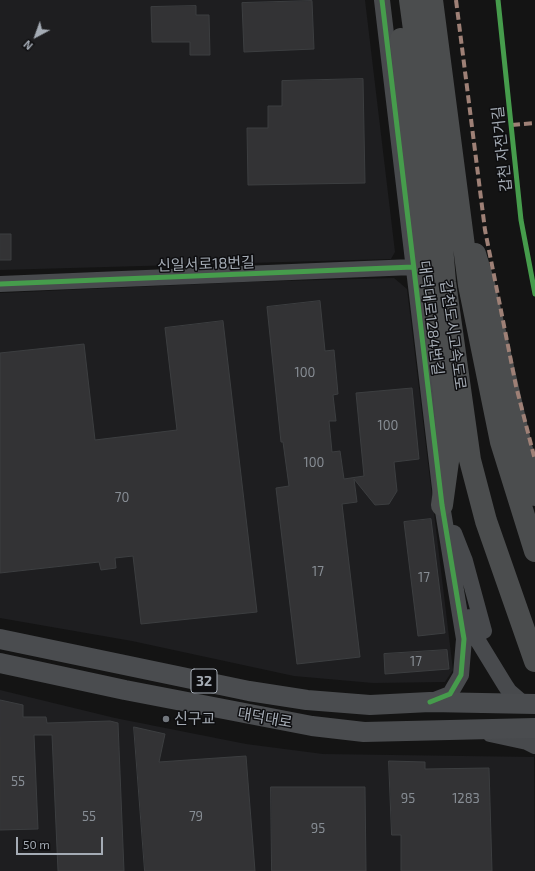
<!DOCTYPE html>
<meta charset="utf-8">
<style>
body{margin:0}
#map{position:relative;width:535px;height:871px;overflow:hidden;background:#141414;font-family:"Exo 2",sans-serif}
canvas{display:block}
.north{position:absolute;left:16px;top:16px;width:40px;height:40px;-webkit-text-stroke:3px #0e0e10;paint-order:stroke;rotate:221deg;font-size:11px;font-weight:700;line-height:16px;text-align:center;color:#a5acb5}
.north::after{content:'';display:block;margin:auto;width:14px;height:18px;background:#a5acb5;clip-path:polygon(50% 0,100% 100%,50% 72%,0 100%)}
.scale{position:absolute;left:16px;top:837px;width:87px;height:18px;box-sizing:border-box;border:2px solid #a5acb5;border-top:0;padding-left:5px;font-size:12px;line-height:14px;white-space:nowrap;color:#a5acb5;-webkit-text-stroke:3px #0e0e10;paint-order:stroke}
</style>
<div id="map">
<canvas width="535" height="871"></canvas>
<div class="north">N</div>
<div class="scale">50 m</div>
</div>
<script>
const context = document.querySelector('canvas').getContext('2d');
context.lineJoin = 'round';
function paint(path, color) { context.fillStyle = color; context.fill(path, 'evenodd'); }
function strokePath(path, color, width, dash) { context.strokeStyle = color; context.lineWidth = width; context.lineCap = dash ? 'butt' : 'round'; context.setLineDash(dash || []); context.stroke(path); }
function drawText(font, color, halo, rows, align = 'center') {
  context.font = font + ' "Exo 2","Noto Sans KR",sans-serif'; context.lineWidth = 3; context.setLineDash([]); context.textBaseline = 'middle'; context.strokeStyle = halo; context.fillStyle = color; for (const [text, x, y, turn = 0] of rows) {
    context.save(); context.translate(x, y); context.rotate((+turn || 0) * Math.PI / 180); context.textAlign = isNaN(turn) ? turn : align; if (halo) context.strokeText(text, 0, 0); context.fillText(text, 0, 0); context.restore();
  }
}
paint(new Path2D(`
 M0,0h365l30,252 -4,7 -391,11z
 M394,278l13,11 46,381 -8,12 -72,1 -79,-7 -162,-35 -132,-23v-325l246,-11z
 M0,690l115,28 131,26 77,10 211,3 1,114h-535z`), '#1e1e20');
const building = new Path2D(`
 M312,1l2,48 -70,3 -2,-49z
 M196,6v9h13l1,40h-20v-13h-38l-1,-35z
 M363,79l2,104 -117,2 -1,-57h21v-22h14v-25z
 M0,234h11v26h-11z
 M320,301l5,50 9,-1 4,44 -5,1 3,26h-7l3,31 8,-1 4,28 20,-3 -8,-83 56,-5 7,71 -25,3 3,29 -8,13 -14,1 -21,-26 3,23 -15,2 18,153 -63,7 -21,-176 13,-2 -6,-44h-2l-14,-135z
 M223,321l34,291 -116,12 -8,-68 -18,2 1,10 -15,2 -2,-8 -99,11v-220l84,-9 11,96 82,-10 -12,-102z
 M431,519l14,114 -27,3 -14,-114z
 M447,650l2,19 -64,5 -1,-20z
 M0,700l23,5v12h23l1,6 63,-2 8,2 6,148h-66l-6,-136h-18l4,94 -38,1z
 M134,727l31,7 -6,28 87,-6 9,115h-110z
 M389,761l36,1v7l64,-1 3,103h-91v-36h-9z
 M271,787h94l1,84h-94z`);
paint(building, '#333335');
strokePath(building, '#3c3e40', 1);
strokePath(new Path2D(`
 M382,0l60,505 22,134 -3,36 -11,19 -18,7
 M0,284l413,-17
 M454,533l11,28 19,70
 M470,617l5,19 30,49 4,6 15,13
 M490,734l37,8 8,4`), '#484a4d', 16);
strokePath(new Path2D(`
 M0,639l249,52 58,9 63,5 60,-3 105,2
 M0,663l125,27 187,36 52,6 171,-4`), '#4a4c4f', 20);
strokePath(new Path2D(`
 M410,0l30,222 5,60 25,178 16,61 49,140
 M432,0l37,285 32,157 34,109
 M401,39l22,206 21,146 5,63 -7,51
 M475,254l9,30 37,162 14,49`), '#4b4d4e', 22);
strokePath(new Path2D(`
 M456,0l29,230 31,156 19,74
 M512,125l23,-2`), '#9e8076', 4, [8, 4]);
strokePath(new Path2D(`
 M382,0l60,505 22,134 -3,36 -11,19 -20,8
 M498,0l23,220 14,74
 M0,284l413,-17`), '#469c4c', 5);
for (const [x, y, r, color] of [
 [166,719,4,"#72777d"]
]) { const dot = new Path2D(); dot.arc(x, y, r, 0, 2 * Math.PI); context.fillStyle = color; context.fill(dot); strokePath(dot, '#0e0e10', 1.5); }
drawText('13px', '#888e95', null, [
 ["100",305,373],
 ["100",388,426],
 ["100",314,463],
 ["70",122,498],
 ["17",318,572],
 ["17",424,578],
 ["17",416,662],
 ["55",18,782],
 ["95",408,799],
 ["1283",466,799],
 ["55",89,817],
 ["79",196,817],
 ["95",318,829]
]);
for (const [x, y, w] of [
 [204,681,26]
]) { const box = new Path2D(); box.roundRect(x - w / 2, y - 12, w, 24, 3); context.fillStyle = '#0e0e10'; context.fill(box); strokePath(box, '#a5acb5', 1); }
drawText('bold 14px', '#a5acb5', null, [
 ["32",204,681]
]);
drawText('15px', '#a5acb5', '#0e0e10', [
 ["갑천 자전거길",502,149,-96],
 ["신일서로18번길",206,264,-2],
 ["대덕대로1284번길",431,318,83],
 ["갑천도시고속도로",453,335,82],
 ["대덕대로",265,718,10]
]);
drawText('15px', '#a5acb5', '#0e0e10', [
 ["신구교",174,719]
], 'left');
</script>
